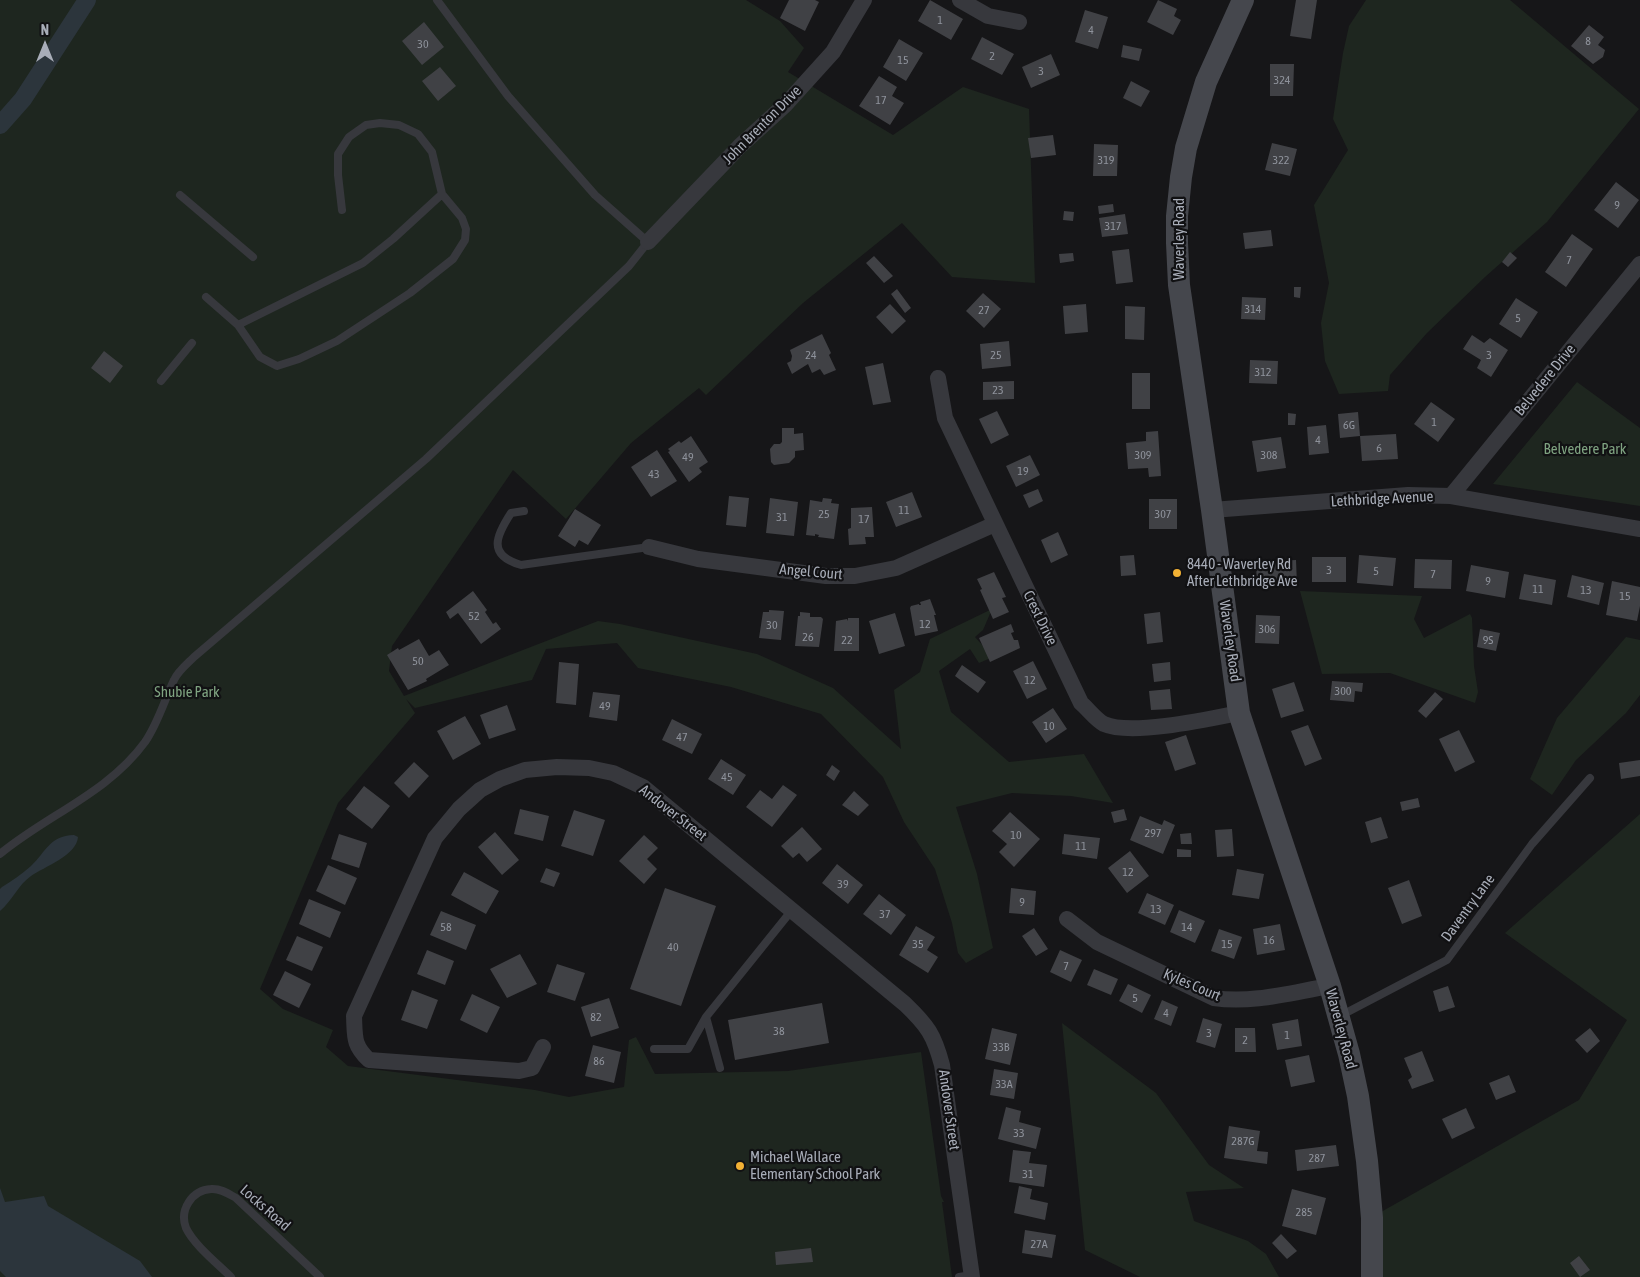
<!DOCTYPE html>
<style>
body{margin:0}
#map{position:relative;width:1640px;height:1277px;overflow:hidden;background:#161618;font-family:"Asap Condensed",sans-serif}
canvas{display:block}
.north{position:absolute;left:20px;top:20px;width:50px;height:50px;-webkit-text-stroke:4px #111113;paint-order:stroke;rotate:0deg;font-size:14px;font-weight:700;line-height:20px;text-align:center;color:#a8adb8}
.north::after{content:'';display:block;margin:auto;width:18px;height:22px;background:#a8adb8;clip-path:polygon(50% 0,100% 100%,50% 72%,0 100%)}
</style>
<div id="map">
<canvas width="1640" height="1277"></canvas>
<div class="north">N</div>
</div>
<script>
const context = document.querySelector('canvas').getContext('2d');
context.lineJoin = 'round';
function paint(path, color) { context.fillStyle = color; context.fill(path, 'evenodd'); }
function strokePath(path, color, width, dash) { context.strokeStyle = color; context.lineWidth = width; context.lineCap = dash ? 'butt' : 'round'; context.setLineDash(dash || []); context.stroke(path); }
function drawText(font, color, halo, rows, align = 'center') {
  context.font = font + ' "Asap Condensed",sans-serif'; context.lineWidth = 4.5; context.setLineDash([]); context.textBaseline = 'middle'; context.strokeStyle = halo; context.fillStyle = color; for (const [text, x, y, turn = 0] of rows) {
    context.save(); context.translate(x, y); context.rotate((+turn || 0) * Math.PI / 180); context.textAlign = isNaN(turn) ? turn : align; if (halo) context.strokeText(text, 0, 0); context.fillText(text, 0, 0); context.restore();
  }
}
paint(new Path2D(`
 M0,0h746l34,21 24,27 -16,24 105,63 70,-48 66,22 6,174 -83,-6 -50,-54 -99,80 -97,92 -7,-7 -68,55 -65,76 -53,-49 -121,176 -3,25 15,25 194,-75 22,3 137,30 76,34 68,61 -7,-59 26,-18 10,-33 62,-30 -9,21 -8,7 18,20 -14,6 -9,-14 -31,22 12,41 58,50 75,-8 29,49 -42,-7 -59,-3 -56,14 21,67 16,74 -27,15 -8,-10 -6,-30 -17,-54 -31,-47 -21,-45 -62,-63 -90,-27 -93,-19 -21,-25 -71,6 -14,31 -117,28 -9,-9 9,14 -77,90 -78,186 23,20 50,21 -7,17 22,19 187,24 34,7 55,-10 5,-47 7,-3 19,37 133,-3 133,-19 20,144 3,6h-2l10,75h-952z
 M1366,0h144l129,109 -92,113 -62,55 -58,56 -37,42 -2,16 -49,3 -14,-33 -4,-38 8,-40 -15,-78 34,-55 -15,-31 10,-66 6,-27z
 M1577,382l63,46v78l-147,-22z
 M1300,591l122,5 -8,23 10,19 46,-24 2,4 2,48 4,26 -3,11 -85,-30 -68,1z
 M1626,637l14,3v55l-14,18 -50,47 -24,35 -22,-16 27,-61z
 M1640,814v463h-259v-65l198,-112 48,-80 -122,-87z
 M1062,1023l94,70 53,72 35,23 -58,4 8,29 54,20 18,13 13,23h-139l-55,-27z`), '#1e261f');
paint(new Path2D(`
 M74,835l4,2c-1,18 -34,30 -47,39 -13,9 -19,25 -31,35v-22l2,-2c10,-6 20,-13 29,-21 15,-14 18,-30 43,-31z
 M0,1188l5,14 39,-6 4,10 92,55 12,16h-146l-6,-6z`), '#2c353c');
strokePath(new Path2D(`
 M0,125l23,-26 64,-99`), '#2c353c', 18);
paint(new Path2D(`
 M789,0h26l4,2 -14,29 -25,-13z
 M930,0l33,19 -12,21 -33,-19z
 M1158,0l19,9 -3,7 7,4 -8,15 -26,-13z
 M1296,0h21l-6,39 -21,-3z
 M1085,10l23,7 -10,32 -23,-7z
 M424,22l20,25 -22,18 -20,-24z
 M1589,25l15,12 -6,8 7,5 -2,7 -10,7 -22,-18z
 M982,37l32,17 -12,21 -31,-16z
 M899,39l24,14 -17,28 -23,-14z
 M1123,45l19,4 -3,12 -18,-4z
 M1051,54l9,21 -29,13 -9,-21z
 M1270,64h24l-1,32h-23z
 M440,67l16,19 -18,15 -16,-20z
 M879,76l18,11 -5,9 12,7 -14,22 -31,-19z
 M1131,81l19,10 -9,16 -18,-9z
 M1053,135l3,20 -25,3 -3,-20z
 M1272,143l25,6 -7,27 -25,-6z
 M1094,144l24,1 -1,31h-24z
 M1616,182l23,18 -21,28 -24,-18z
 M1113,204l1,8 -15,2 -1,-8z
 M1064,211l10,1 -1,9 -10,-1z
 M1125,214l3,20 -26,3 -3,-19z
 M1271,230l2,16 -28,3 -2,-16z
 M1572,234l21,15 -27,38 -21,-15z
 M1129,249l4,33 -17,2 -4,-33z
 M1510,252l7,6 -9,9 -6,-5z
 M1073,253l1,8 -14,2 -1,-9z
 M874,256l19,20 -9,7 -18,-20z
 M1294,287h7l-1,11 -6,-1z
 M897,289l14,19 -6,5 -14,-19z
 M983,293l18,16 -17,19 -18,-17z
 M1242,297l24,1 -1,22 -24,-1z
 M1516,298l22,14 -17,26 -22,-14z
 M890,304l16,17 -14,13 -16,-17z
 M1086,304l2,28 -23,2 -2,-28z
 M1125,306l20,1 -1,33 -19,-1z
 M822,334l9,19 -2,2 7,15 -12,5 -4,-6 -8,4 -4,-9 -16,10 -5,-11 4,-2 1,-5 -2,-6z
 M1472,335l12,8 6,-5 18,12 -17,27 -14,-9 4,-8 -18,-11z
 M1009,341l2,25 -29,3 -2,-25z
 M104,351l19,15 -13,17 -19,-15z
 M1250,360l28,1 -1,23 -28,-1z
 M883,363l8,39 -18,3 -8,-38z
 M1132,373h18v36h-18z
 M1014,381v18l-31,1v-18z
 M1431,402l24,17 -17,23 -24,-18z
 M997,411l12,24 -18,9 -12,-25z
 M1358,412l2,24 -20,2 -2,-24z
 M1288,413l8,1 -1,11h-7z
 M1326,425l3,28 -20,2 -2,-28z
 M782,428h12v6l9,-1 1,17 -9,1v6l-6,6 -15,2 -3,-3 -1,-13 4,-5h6l2,-2z
 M1158,431l3,45 -12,1 -1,-9 -20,1 -2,-26 20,-2v-9z
 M1396,434l2,25 -36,2 -2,-25z
 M691,436l17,26 -9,6 3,4 -13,10 -21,-30 2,-1 -2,-2 11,-8 2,2z
 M1281,437l5,31 -29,4 -5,-31z
 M657,450l20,31 -26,16 -20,-30z
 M1030,455l10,20 -24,12 -10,-21z
 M1038,489l5,12 -14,7 -6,-13z
 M912,492l10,25 -26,10 -10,-25z
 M729,496l20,2 -3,29 -20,-2z
 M770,498l28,4 -4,34 -28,-3z
 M823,498l9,1 -1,4 8,1 -5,35 -16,-2 1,-2 -4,-1v2l-9,-1 4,-35 12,2z
 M1149,499h28v30h-28z
 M872,507l2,30h-9l1,7 -17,1 -1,-16 3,-1v-20z
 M575,509l26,16 -13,20 -9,-5 -4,7 -17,-11z
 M1058,532l10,23 -17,8 -10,-23z
 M1134,555l2,20 -15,1 -1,-20z
 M1359,555l37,3 -3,28 -36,-3z
 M1312,557h34v25h-34z
 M1415,559l37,1 -1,29 -37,-1z
 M1296,560l1,25 -40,2 -1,-25z
 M1471,565l38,7 -4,26 -39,-7z
 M994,572l12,25 -4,1 7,14 -16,7 -13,-29 2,-1 -5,-10z
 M1524,574l32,6 -4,25 -33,-6z
 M1572,575l32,8 -5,22 -32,-8z
 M1612,581l28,6v19l-3,15 -31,-6z
 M473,591l14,19 -2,2 8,12 3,-2 5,7 -20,15 -23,-31 -8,6 -4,-7z
 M930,599l6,16h-2l4,16 -23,5 -5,-28 1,-2 8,-2v1h2l-1,-3z
 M769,610l15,1 -3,29 -22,-2 4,-26h6z
 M800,612l10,1v4h11l2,2 -4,28 -24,-1 3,-30h2z
 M1160,612l3,30 -16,2 -3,-30z
 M895,613l10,33 -26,8 -10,-33z
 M1256,615l24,1 -1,28 -24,-1z
 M848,618h11v33h-25l2,-30 11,-2 1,2z
 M1011,624l3,8 -3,1 3,7h4l2,8 -30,14 -11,-24z
 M1480,629l20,4 -4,18 -19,-4z
 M419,639l10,17 10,-6 10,15 -23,14 1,2 -19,9 -21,-35 11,-7 1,2z
 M1033,661l14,28 -20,10 -14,-28z
 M559,662l20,2 -3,41 -20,-2z
 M1170,662l1,18 -17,2 -2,-18z
 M962,665l24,17 -8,11 -23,-17z
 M1332,681l31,2 -1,9 -7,-1 -1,11 -24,-2z
 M1294,682l10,29 -23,7 -9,-29z
 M1170,689l2,20 -21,1 -2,-19z
 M593,692l27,3 -3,26 -28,-4z
 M1435,692l8,7 -17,19 -8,-7z
 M507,705l9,25 -27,9 -9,-24z
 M1053,708l14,21 -21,14 -14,-21z
 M465,716l16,28 -28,16 -16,-29z
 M672,719l30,15 -10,20 -30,-14z
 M1308,725l14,34 -17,7 -14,-35z
 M1459,730l16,32 -20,10 -16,-33z
 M1186,735l10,29 -21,7 -10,-29z
 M721,759l25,16 -13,20 -25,-16z
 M1640,760v16l-19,3 -2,-16z
 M414,762l15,14 -20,22 -15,-15z
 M832,765l8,6 -6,10 -8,-6z
 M783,785l14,10 -25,32 -26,-20 14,-17 12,9z
 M364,786l26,20 -18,23 -26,-20z
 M854,791l15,14 -11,11 -16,-11z
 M1418,798l2,9 -18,4 -2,-9z
 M520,809l29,7 -6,25 -29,-7z
 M1124,809l3,11 -13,3 -3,-11z
 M574,810l31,10 -12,36 -32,-10z
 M1010,812l30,27 -26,28 -15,-15 8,-8 -15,-13z
 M1140,816l22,9 2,-5 11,5 -12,29 -33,-14z
 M1381,817l7,21 -17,5 -6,-21z
 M802,827l20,22 -15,13 -8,-9 -6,5 -12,-12z
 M1232,829l2,27 -17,1 -2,-27z
 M495,832l24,28 -17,15 -24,-28z
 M1191,833l1,11h-11l-1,-10z
 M339,834l28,9 -8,25 -28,-9z
 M1064,834l36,4 -3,21 -35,-5z
 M644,835l14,13 -11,11 10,10 -13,15 -25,-23z
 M1177,849l14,1v7h-14z
 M1130,851l19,25 -22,17 -19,-25z
 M837,864l26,21 -15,19 -26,-21z
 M328,865l29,13 -12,27 -29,-14z
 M546,868l14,5 -6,14 -14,-5z
 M1237,869l27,5 -5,25 -27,-4z
 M464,872l35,19 -13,23 -35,-19z
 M1409,880l13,36 -20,8 -14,-36z
 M665,888l51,18 -35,100 -51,-17z
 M1011,888l25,3 -2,24 -25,-2z
 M1147,893l27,12 -9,20 -27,-12z
 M879,894l27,21 -15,20 -28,-21z
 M309,899l32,13 -11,26 -31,-14z
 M1179,910l26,11 -10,22 -25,-11z
 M441,911l35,14 -10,25 -36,-15z
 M1280,924l5,26 -28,5 -4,-26z
 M916,926l19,11 -8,13 11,7 -10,16 -29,-18z
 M1034,928l14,21 -12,7 -14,-20z
 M1219,929l23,8 -8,22 -23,-8z
 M297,936l26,11 -11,24 -26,-11z
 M427,950l27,11 -9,24 -28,-11z
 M1060,950l22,10 -11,22 -21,-10z
 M520,954l17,30 -30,14 -17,-29z
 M557,964l28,9 -10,28 -28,-9z
 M1094,969l24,10 -7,16 -24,-10z
 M285,971l26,13 -12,24 -26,-13z
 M1128,984l23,11 -9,18 -23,-12z
 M1448,986l7,21 -16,5 -6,-21z
 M412,990l26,10 -11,29 -26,-9z
 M472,994l28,13 -13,26 -27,-13z
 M609,998l10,30 -28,9 -10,-30z
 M1162,1000l16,7 -7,19 -17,-7z
 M822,1003l7,40 -94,17 -7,-40z
 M1203,1018l19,6 -7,24 -19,-6z
 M1298,1019l4,27 -25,4 -5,-26z
 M992,1028l25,6 -7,31 -25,-6z
 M1235,1028h20l1,24h-21z
 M1590,1028l10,13 -13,12 -12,-13z
 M593,1045l28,7 -7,31 -29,-7z
 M1422,1051l12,30 -22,8 -4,-9 4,-3 -8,-19z
 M1309,1055l6,27 -24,5 -6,-27z
 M994,1069l24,4 -4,26 -24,-4z
 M1509,1075l7,17 -20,8 -7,-17z
 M1006,1107l15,4 -2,11 22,6 -5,21 -38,-10z
 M1466,1108l9,20 -23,11 -10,-20z
 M1229,1126l31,5 -3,20 11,1 -1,12 -43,-6z
 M1336,1145l3,21 -42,5 -2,-21z
 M1013,1150l18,2 -2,11 18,2 -3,22 -35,-5z
 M1019,1186l13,3 -2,10 18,4 -3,17 -31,-7z
 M1292,1189l34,9 -10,37 -34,-9z
 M1025,1230l31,5 -4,23 -30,-5z
 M1281,1234l16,17 -10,8 -15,-16z
 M811,1248l2,14 -37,3 -1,-13z
 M1579,1256l11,14 -10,7 -10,-14z`), '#404145');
strokePath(new Path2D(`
 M180,195l73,62
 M206,297l32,28 22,32 17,9 22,-7 38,-18 73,-48 43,-34 12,-19 1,-11 -4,-11 -20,-24 -10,-42 -14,-18 -19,-9 -19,-2 -14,2 -17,12 -11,17v21l4,35
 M238,325l125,-62 30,-24 49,-45
 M161,381l31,-38
 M524,511l-13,2c-15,23 -24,42 10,52l128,-18
 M0,854c47,-39 108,-61 145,-112 13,-19 19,-41 29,-62 4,-9 13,-16 20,-23l232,-198 203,-193 19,-24 -53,-47 -87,-99 -71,-96
 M1340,1016l107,-56 85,-116 58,-66
 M654,1049h34l18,-32
 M720,1068l-14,-51 86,-107
 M231,1277c-13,-13 -37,-32 -45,-49 -7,-18 6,-38 25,-39 9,-1 18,5 25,9l84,79
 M959,1277l13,-2`), '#37383d', 8);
strokePath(new Path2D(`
 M960,0l28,16 31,6
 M648,242l92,-96 46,-42 47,-52 31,-52
 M938,378l7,40 136,285c7,6 15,17 23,21 27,12 105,-5 135,-11
 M1451,496l189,-232
 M1212,510l196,-15 43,1 189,33
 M649,547l49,12 128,17h29l41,-8 99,-44
 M1067,919l30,23 117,56c38,6 79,-6 116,-12
 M543,1047l-11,21 -13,3 -150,-11c-16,-15 -14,-23 -15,-44l81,-178 24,-29 21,-19 20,-11 25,-9 32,-3 32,1 24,5 30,14 262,217c23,22 29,31 37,61l30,212`), '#37383d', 16);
strokePath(new Path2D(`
 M1243,0l-37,82 -20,66 -5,29 -4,39v27l2,42 33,225 27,203 91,273 19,68 9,42 9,65 5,57v59`), '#45474d', 22);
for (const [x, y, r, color] of [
 [1177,573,5,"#f2b134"],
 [740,1166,5,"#f2b134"]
]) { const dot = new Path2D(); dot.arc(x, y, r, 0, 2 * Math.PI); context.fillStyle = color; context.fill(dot); strokePath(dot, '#111113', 2); }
drawText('12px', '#8e929b', null, [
 ["1",940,20],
 ["4",1091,30],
 ["8",1588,41],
 ["30",423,44],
 ["2",992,56],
 ["15",903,60],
 ["3",1041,71],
 ["324",1282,80],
 ["17",881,100],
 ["319",1106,160],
 ["322",1281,160],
 ["9",1617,205],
 ["317",1113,226],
 ["7",1569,260],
 ["314",1253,309],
 ["27",984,310],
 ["5",1518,318],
 ["24",811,355],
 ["25",996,355],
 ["3",1489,355],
 ["312",1263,372],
 ["23",998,390],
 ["1",1434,422],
 ["6G",1349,425],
 ["4",1318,440],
 ["6",1379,448],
 ["309",1143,455],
 ["308",1269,455],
 ["49",688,457],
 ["19",1023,471],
 ["43",654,474],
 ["11",904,510],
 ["25",824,514],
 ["307",1163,514],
 ["31",782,517],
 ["17",864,519],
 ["3",1329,570],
 ["5",1376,571],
 ["7",1433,574],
 ["9",1488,581],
 ["11",1538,589],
 ["13",1586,590],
 ["15",1625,596],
 ["52",474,616],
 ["12",925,624],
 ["30",772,625],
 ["306",1267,629],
 ["26",808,637],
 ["22",847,640],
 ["9S",1488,640],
 ["50",418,661],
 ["12",1030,680],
 ["300",1343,691],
 ["49",605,706],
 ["10",1049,726],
 ["47",682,737],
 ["45",727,777],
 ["297",1153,833],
 ["10",1016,835],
 ["11",1081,846],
 ["12",1128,872],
 ["39",843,884],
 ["9",1022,902],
 ["13",1156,909],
 ["37",885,914],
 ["58",446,927],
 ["14",1187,927],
 ["16",1269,940],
 ["35",918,944],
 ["15",1227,944],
 ["40",673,947],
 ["7",1066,966],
 ["5",1135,998],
 ["4",1166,1013],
 ["82",596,1017],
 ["38",779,1031],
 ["3",1209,1033],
 ["1",1287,1035],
 ["2",1245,1040],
 ["33B",1001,1047],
 ["86",599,1061],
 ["33A",1004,1084],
 ["33",1019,1133],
 ["287G",1243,1141],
 ["287",1317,1158],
 ["31",1028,1174],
 ["285",1304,1212],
 ["27A",1039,1244]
]);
drawText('15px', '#a8adb8', '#111113', [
 ["John Brenton Drive",762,125,-45],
 ["Waverley Road",1179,239,-90],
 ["Belvedere Drive",1545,380,-51],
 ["Lethbridge Avenue",1382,499,-3],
 ["Angel Court",811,572,5],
 ["Crest Drive",1040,618,64],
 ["Waverley Road",1230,641,82],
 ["Andover Street",673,813,38],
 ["Daventry Lane",1468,908,-54],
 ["Kyles Court",1192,985,23],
 ["Waverley Road",1341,1029,75],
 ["Andover Street",949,1110,82],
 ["Locks Road",265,1208,41]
]);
drawText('15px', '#7fa381', '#111113', [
 ["Belvedere Park",1585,449],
 ["Shubie Park",187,692]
]);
drawText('15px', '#a8adb8', '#111113', [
 ["8440 - Waverley Rd",1187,564],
 ["After Lethbridge Ave",1187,581],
 ["Michael Wallace",750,1157],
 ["Elementary School Park",750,1174]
], 'left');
</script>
